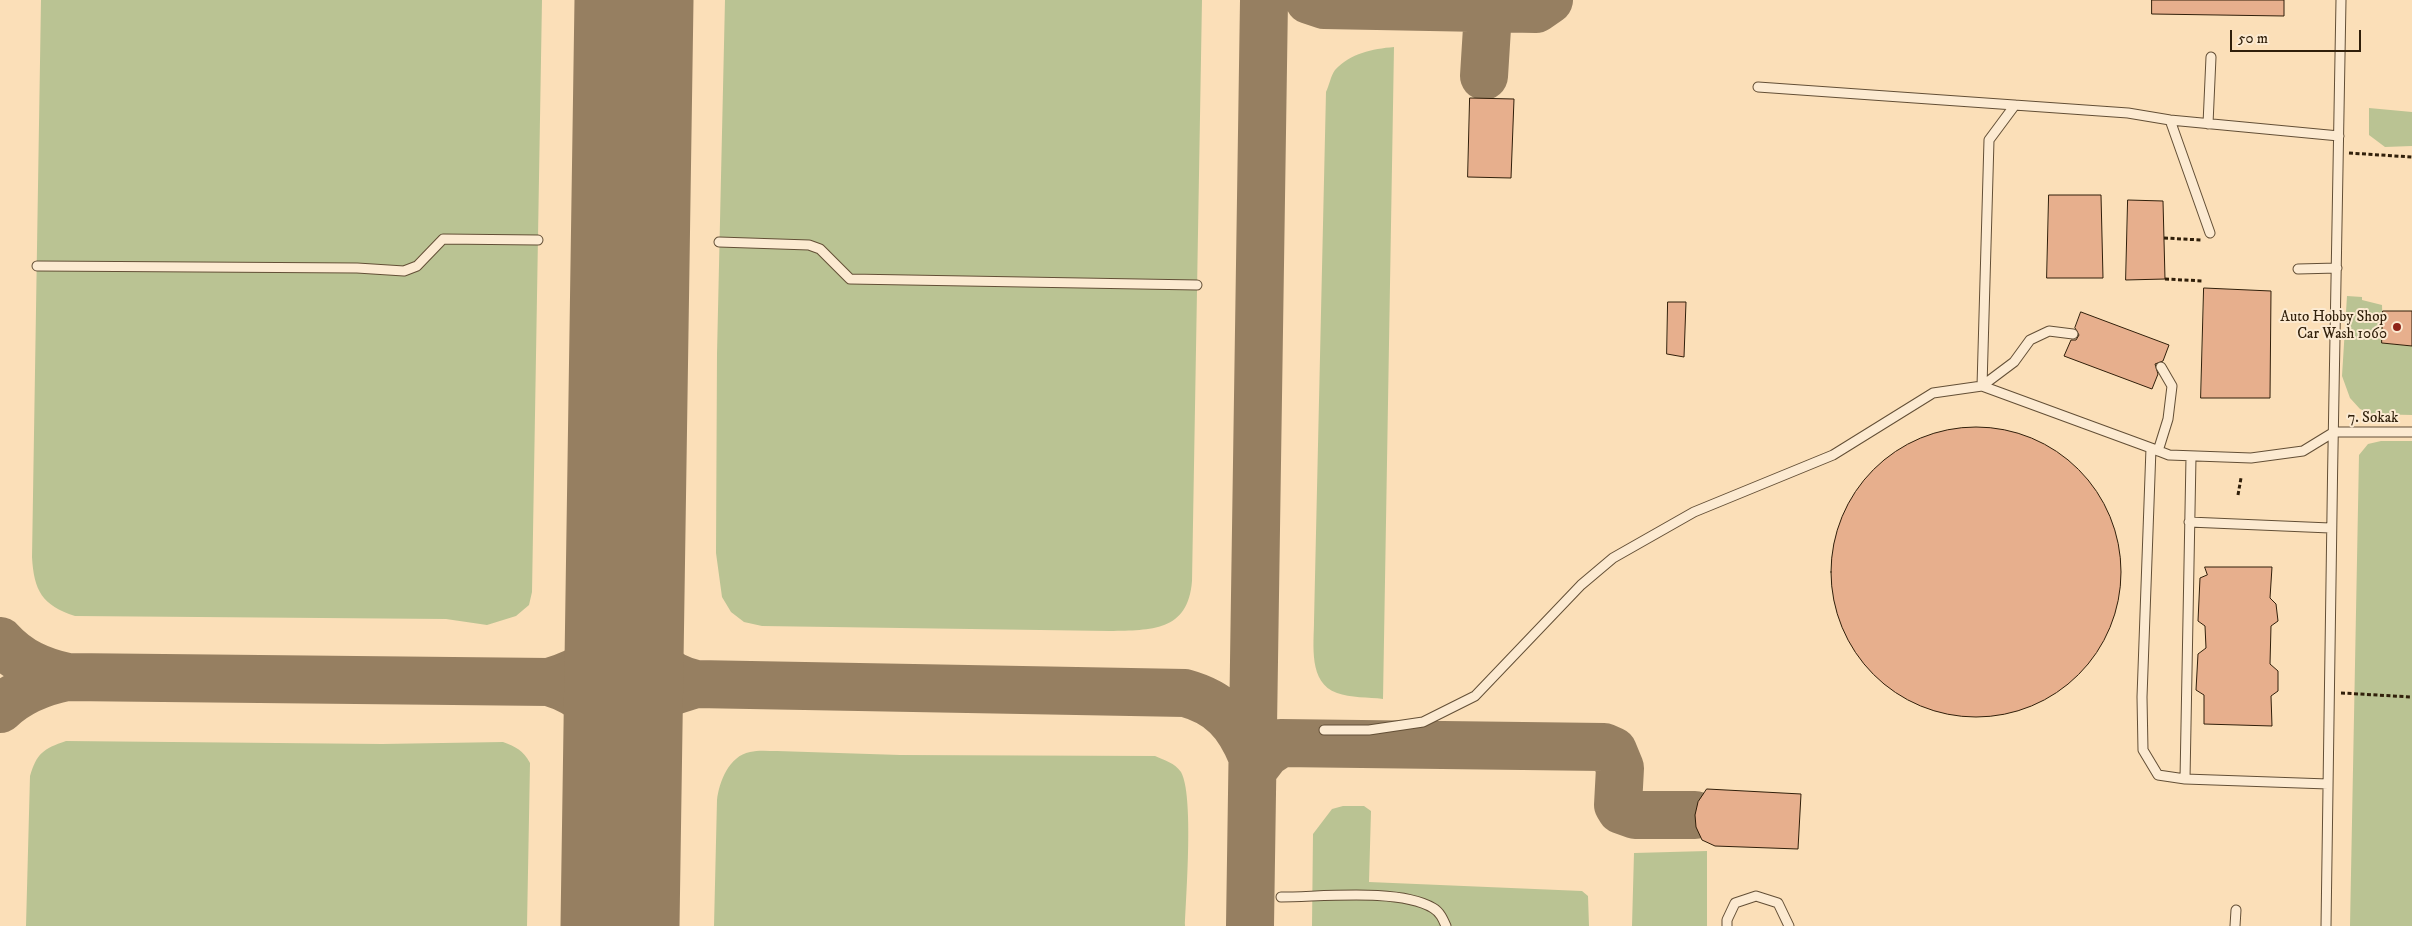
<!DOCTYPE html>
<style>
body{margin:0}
#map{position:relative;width:2412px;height:926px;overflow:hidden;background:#fbdfb8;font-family:"IM FELL DW Pica",serif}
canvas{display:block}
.scale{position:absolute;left:2230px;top:30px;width:131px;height:22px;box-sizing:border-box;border:2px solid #301f0a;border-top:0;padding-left:6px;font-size:15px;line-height:18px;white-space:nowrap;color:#301f0a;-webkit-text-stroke:4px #fcead1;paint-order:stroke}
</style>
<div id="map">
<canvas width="2412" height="926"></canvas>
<div class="scale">50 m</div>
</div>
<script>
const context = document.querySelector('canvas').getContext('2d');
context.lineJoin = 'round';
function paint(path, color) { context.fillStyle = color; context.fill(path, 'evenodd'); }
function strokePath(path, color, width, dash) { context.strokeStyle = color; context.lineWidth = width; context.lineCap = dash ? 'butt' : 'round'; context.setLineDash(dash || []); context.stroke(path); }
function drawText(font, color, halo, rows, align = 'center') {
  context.font = font + ' "IM FELL DW Pica",serif'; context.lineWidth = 4; context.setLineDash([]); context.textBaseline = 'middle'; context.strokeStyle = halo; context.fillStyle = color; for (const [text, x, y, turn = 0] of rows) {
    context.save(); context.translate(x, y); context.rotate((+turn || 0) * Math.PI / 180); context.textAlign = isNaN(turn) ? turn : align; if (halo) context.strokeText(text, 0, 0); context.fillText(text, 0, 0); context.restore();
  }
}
paint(new Path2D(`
 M41,0h501l-10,592 -3,13 -13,11 -29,9 -41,-6 -371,-3c-33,-11 -41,-25 -43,-59z
 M725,0h477l-10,581c-4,51 -41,49 -82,50l-348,-5 -18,-4 -13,-10 -9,-15 -6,-44 1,-199z
 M1394,47l-11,652c-14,-2 -33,-1 -46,-6 -29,-10 -23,-49 -23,-72l12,-529c3,-6 5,-17 9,-22 16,-17 37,-21 59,-23z
 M2369,108l43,4v34l-27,1 -16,-12z
 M2347,296l15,1v3l20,5 1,38 29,3v69l-40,-1 -12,-5 -10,-11 -8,-22z
 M2381,441h31v485h-62l9,-471 9,-11z
 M66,741l316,3 121,-2c13,5 20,8 27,21l-3,163h-501l4,-150c7,-23 13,-27 36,-35z
 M777,751l123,4 255,1c9,4 20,7 26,16 13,23 5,123 4,154h-471l3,-126c2,-18 12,-44 33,-48 8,-2 18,-1 27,-1z
 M1343,806h21l7,5 -2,71 213,9 6,5 1,30h-277l1,-92 19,-25z
 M1707,851v75h-75l2,-73z`), '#bac393');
strokePath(new Path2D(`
 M1309,0l15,5 212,4 13,-9
 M1484,76l3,-48
 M0,641c19,21 41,30 67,36l482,5c41,-12 51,-24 75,-58 18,28 38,53 72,60l489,9c36,10 53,29 67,63
 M549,682c40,12 53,32 73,67
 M0,709c19,-18 42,-27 67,-32
 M622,749c10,-18 23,-41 41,-53 10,-6 22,-8 33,-12
 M1253,770l13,-17 15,-10 323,4 9,4 7,17 -2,37 3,5 14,5h60
 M1250,926l14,-926`), '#967f61', 48);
strokePath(new Path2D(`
 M620,926l14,-926`), '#967f61', 119);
const building = new Path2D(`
 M2152,0h132v16l-132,-2z
 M1470,98l44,1 -3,79 -43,-1z
 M2049,195h52l2,83h-56z
 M2128,200l35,1 2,78 -39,1z
 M2204,288l67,3 -1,107h-69z
 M1668,302h18l-2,55 -17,-3z
 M2383,311h29v35l-30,-3z
 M2081,312l88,33 -6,16 -8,3 3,10 -6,15 -88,-33 7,-16h5l3,-5 -4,-7z
 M1831 572a145 145 0 1 1 290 0a145 145 0 1 1-290 0Z
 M2205,567h67l-2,31 6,6 2,17 -7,5 -1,38 8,7v20l-7,5 1,30 -68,-2v-29l-8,-5 2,-36 8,-6 -1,-22 -7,-5 2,-43 7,-3z
 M1707,789l94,5 -3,55 -83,-3 -13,-6 -6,-13 -1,-12 3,-13z`);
paint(building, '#e7af8d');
strokePath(building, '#301f0a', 1);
const lane = new Path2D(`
 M1758,87l370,26 42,7 169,16
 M2015,105l-26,35 -7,246 169,62 -9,249 1,53 15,25 27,4 143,5
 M2170,120l40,113
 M2208,124l3,-67
 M719,242l90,3 11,4 30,30 347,6
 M37,266l320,2 47,3 13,-5 26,-27 95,1
 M2298,269l39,-1
 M2151,448l18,7 82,3 52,-7 31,-19h78
 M2158,451l10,-32 4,-33 -11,-19
 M2189,522l141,6
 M1324,730h45l54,-8 52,-26 106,-111 32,-27 81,-46 139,-57 100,-62 49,-7 32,-24 16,-22 19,-9 24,3
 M2185,779l6,-322
 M1281,897c40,0 118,-9 152,11 7,4 10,11 13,18
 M1727,926v-6l8,-17 21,-7 22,7 11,23
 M2235,926l1,-16
 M2326,926c3,-309 10,-617 15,-926`);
strokePath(lane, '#634f36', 11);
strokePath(new Path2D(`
 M2349,153l63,4
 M2164,238l37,2
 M2165,279l38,2
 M2238,495l3,-17
 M2341,693l71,4`), '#301f0a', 3, [4, 2.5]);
strokePath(lane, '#fcead1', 9);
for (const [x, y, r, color] of [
 [2397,327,5,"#8f2418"]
]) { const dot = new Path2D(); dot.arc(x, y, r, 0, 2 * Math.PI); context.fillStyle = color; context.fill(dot); strokePath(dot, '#fcead1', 2); }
drawText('15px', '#301f0a', '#fcead1', [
 ["Auto Hobby Shop",2387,318],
 ["Car Wash 1060",2387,335]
], 'right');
drawText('15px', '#301f0a', '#fcead1', [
 ["7. Sokak",2373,419]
]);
</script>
